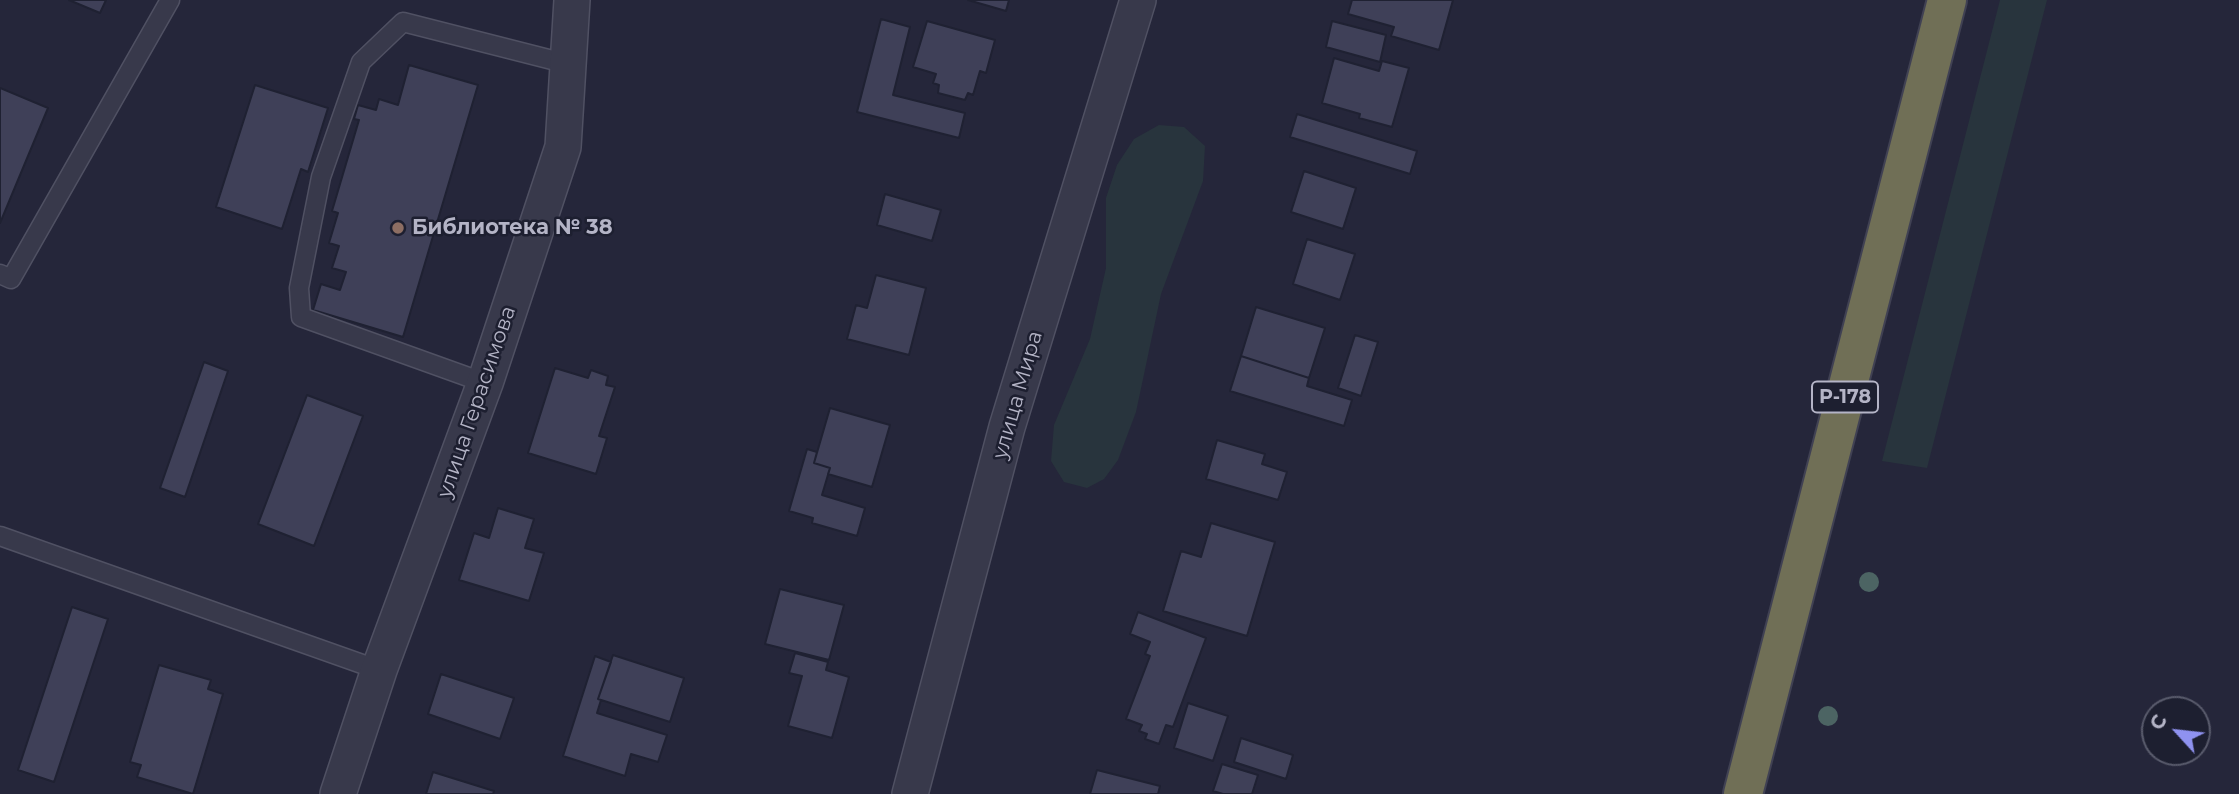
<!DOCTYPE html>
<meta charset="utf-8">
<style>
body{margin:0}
#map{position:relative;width:2239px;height:794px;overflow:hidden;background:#25263a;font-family:Montserrat,sans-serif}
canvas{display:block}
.north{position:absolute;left:2141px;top:696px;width:70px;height:70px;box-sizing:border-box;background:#1d1f30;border:2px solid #595b6c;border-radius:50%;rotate:297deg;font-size:19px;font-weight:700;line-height:28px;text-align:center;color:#b4b4c6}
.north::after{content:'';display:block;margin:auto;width:24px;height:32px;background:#8f92f0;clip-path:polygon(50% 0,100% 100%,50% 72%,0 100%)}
</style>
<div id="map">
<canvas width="2239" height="794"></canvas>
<div class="north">С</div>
</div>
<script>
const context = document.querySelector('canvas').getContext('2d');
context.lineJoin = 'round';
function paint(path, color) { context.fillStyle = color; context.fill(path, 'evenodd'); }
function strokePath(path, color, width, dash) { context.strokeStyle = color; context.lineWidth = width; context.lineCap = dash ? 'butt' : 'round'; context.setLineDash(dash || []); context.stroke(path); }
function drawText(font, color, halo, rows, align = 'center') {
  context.font = font + ' Montserrat,sans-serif'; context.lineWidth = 5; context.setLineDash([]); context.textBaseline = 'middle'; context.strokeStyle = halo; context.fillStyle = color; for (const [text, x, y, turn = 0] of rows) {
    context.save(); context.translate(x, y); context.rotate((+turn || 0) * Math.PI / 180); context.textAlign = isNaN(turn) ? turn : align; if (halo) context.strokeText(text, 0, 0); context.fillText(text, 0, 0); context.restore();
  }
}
paint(new Path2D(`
 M2000,0h47l-120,468 -45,-7z
 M1159,125l25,2 21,19 -2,35 -42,113 -25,118 -18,48 -14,19 -17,9 -23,-6 -13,-21 3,-36 36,-86 16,-71v-70l11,-33 17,-26z`), '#28343d');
const building = new Path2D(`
 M69,0h37l-6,13z
 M968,0h41l-3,11z
 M1352,0h101l-14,50 -48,-14 3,-9 -46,-13z
 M881,19l29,8 -17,68 72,18 -6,25 -102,-26z
 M927,21l68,19 -9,33 -6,-2 -7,24 -5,-2 -3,7 -27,-7 1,-8 -6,-2 3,-9 -23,-7z
 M1332,21l54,14 -6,27 -54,-15z
 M1334,58l45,13 3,-10 27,7 -17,59 -33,-9 1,-4 -38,-11z
 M409,65l69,20 -75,252 -90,-27 8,-26 19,6 6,-18 -14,-4 7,-22 -10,-3 9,-30 -6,-2 27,-91 -5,-1 4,-14 18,5 3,-11 19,6z
 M255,85l73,23 -20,64 -7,-3 -19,60 -66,-22z
 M0,88l48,20 -48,115z
 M1297,114l120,37 -7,23 -120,-37z
 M1304,171l52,17 -13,41 -52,-17z
 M885,194l56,16 -9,31 -55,-16z
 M1307,239l48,15 -15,46 -47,-16z
 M876,275l50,13 -17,67 -62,-16 9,-34 11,3z
 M1256,307l69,21 -16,50 -68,-22z
 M1355,335l23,7 -17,54 -23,-8z
 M1241,356l68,22 -2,8 45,14 -8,26 -114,-35z
 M204,362l24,9 -43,126 -25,-9z
 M555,368l33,10 3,-8 17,6 -2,9 9,2 -16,49 8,2 -11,36 -68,-21z
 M307,395l56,21 -49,130 -56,-22z
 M830,408l60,17 -18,62 -44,-13 2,-6 -16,-5z
 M1217,440l48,14 -3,10 25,8 -9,28 -72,-21z
 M807,449l10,3 -3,11 16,5 -8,27 43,13 -8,28 -45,-13 1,-5 -24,-7z
 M498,508l36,11 -9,29 19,5 -15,48 -70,-21 15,-47 15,5z
 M1211,523l64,19 -28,94 -84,-25 18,-60 20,6z
 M780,589l64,16 -15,55 -64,-16z
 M72,607l36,12 -54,163 -36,-12z
 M1138,612l68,26 -33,89 -7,-2 -7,19 -14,-5 2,-5 -8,-3 3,-6 -16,-6 24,-63 -5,-2 5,-12 -20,-8z
 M795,653l33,9 -2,8 23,7 -17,61 -44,-12 14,-50 -13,-3z
 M613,655l71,23 -14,44 -72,-23z
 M595,656l16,6 -13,37 3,1 -4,13 70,22 -9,27 -27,-8 -6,22 -62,-20z
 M159,665l52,15 -3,9 15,5 -30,100 -56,-17 4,-12 -11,-3z
 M441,674l73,24 -14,41 -72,-25z
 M1188,703l40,13 -15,45 -39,-13z
 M1241,738l52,17 -7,24 -52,-17z
 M1222,764l36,11 -6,19h-29l-10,-3z
 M1097,770l63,16 -2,8h-68z
 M433,772l61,19 -1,3h-67z`);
paint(building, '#3f4058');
strokePath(building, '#1f2132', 2);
const lane = new Path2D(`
 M0,274l11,5 159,-279
 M485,383l-184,-66 -2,-29 22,-111 40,-115 42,-40 165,42
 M0,536l379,134`);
const street = new Path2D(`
 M338,794l41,-124 106,-287 78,-236 9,-147
 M910,794l97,-367 131,-427`);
const highway = new Path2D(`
 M1743,794l204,-794`);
strokePath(lane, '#505163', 21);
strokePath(street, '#505163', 38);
strokePath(highway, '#404153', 42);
strokePath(lane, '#38394b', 18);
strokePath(street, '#38394b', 35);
strokePath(highway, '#706f56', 38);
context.fillStyle = '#4c6463';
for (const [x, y] of [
 [1869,582],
 [1828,716]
]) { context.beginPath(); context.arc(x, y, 10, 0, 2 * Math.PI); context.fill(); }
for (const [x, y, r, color] of [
 [398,228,7,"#8d6e63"]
]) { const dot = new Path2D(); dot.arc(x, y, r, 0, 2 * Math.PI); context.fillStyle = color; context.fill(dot); strokePath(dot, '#1d1f30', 2.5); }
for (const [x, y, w] of [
 [1845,397,66]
]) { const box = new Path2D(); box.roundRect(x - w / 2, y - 15.5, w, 31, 5); context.fillStyle = '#1d1f30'; context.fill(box); strokePath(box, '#b4b4c6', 2); }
drawText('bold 19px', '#b4b4c6', null, [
 ["Р-178",1845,397]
]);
drawText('bold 21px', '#b4b4c6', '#1d1f30', [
 ["Библиотека № 38",412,228]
], 'left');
drawText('21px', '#b4b4c6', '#1d1f30', [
 ["улица Мира",1018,395,-74],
 ["улица Герасимова",477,402,-71]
]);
</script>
